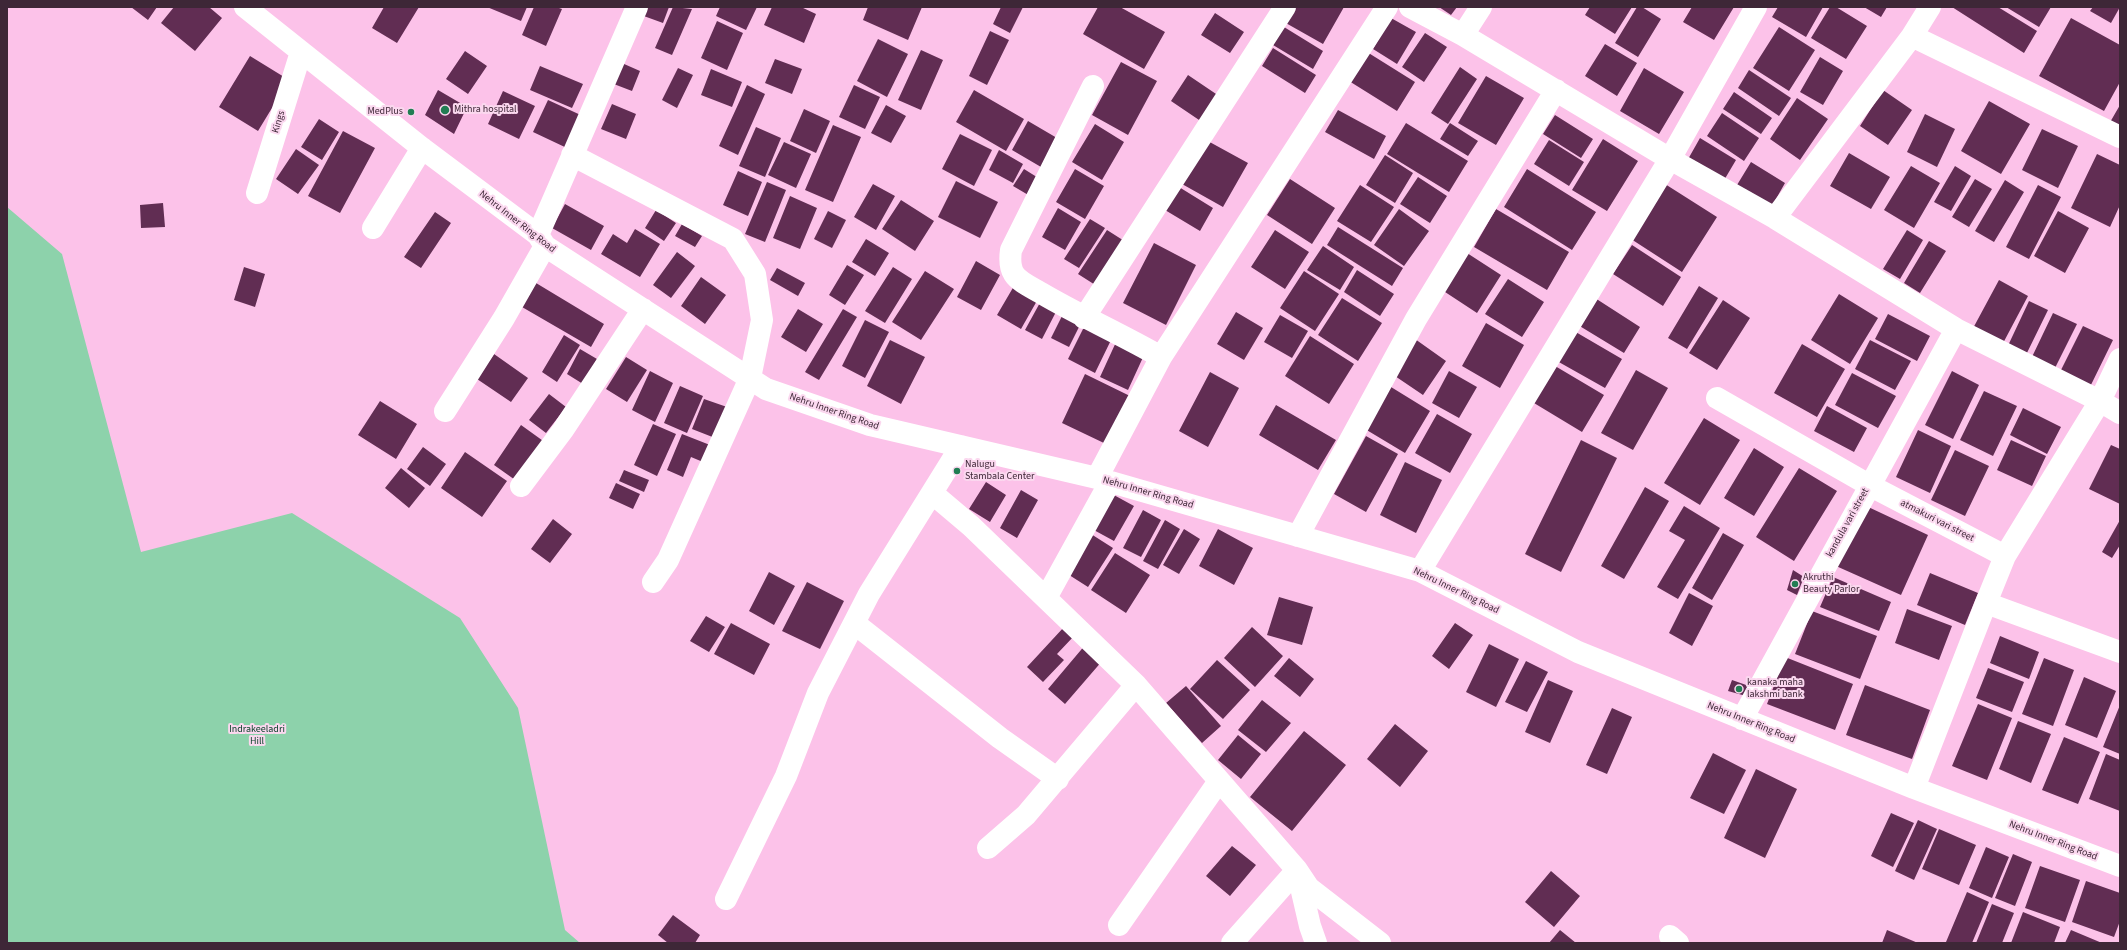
<!DOCTYPE html>
<style>
body{margin:0}
#map{position:relative;width:2127px;height:950px;overflow:hidden;background:#fcc2e9;font-family:"Source Sans 3",sans-serif}
canvas{display:block}
.frame{position:absolute;inset:0;border:8px solid #3e2737;pointer-events:none}
</style>
<div id="map">
<canvas width="2127" height="950"></canvas>
<div class="frame"></div>
</div>
<script>
const context = document.querySelector('canvas').getContext('2d');
context.lineJoin = 'round';
function paint(path, color) { context.fillStyle = color; context.fill(path, 'evenodd'); }
function strokePath(path, color, width, dash) { context.strokeStyle = color; context.lineWidth = width; context.lineCap = dash ? 'butt' : 'round'; context.setLineDash(dash || []); context.stroke(path); }
function drawText(font, color, halo, rows, align = 'center') {
  context.font = font + ' "Source Sans 3",sans-serif'; context.lineWidth = 4; context.setLineDash([]); context.textBaseline = 'middle'; context.strokeStyle = halo; context.fillStyle = color; for (const [text, x, y, turn = 0] of rows) {
    context.save(); context.translate(x, y); context.rotate((+turn || 0) * Math.PI / 180); context.textAlign = isNaN(turn) ? turn : align; if (halo) context.strokeText(text, 0, 0); context.fillText(text, 0, 0); context.restore();
  }
}
paint(new Path2D(`
 M7,207l55,47 79,298 151,-39 168,105 58,90 47,222 15,13h-573z`), '#8dd2ab');
paint(new Path2D(`
 M131,7h26l-9,13z
 M174,7h35l13,11 -27,33 -34,-28z
 M384,7h35l-22,36 -25,-15z
 M487,7h40l-6,14z
 M534,7h22l6,2 -16,37 -24,-11z
 M644,7h25l-6,16 -22,-8z
 M673,7l19,2 -20,46 -17,-7z
 M720,7h37l-11,23 -30,-14z
 M772,7h29l15,7 -12,29 -40,-18z
 M868,7h54l-14,33 -45,-20z
 M1001,7h22l-13,26 -17,-9z
 M1098,7h22l45,25 -21,37 -61,-35z
 M1292,7h52l-21,37 -39,-22z
 M1439,7h18l-6,8z
 M1590,7h42l-17,27 -30,-19z
 M1637,7h5l19,12 -23,38 -23,-14z
 M1692,7h42l-20,33 -31,-18z
 M1778,7h45l-17,30 -34,-20z
 M1830,7h6l31,19 -21,33 -35,-21z
 M1864,7h23l-6,10z
 M1952,7h46l39,24 -13,22z
 M2006,7h45l-12,20z
 M2093,7h27l-9,16 -21,-12z
 M1215,13l29,19 -14,21 -29,-18z
 M1391,18l25,14 -19,32 -24,-15z
 M2071,18l49,27v37l-16,29 -65,-35z
 M717,21l26,12 -16,37 -26,-12z
 M1284,27l39,24 -10,18 -40,-24z
 M1779,27l36,23 -26,41 -36,-23z
 M990,31l19,9 -22,45 -18,-9z
 M1425,33l22,14 -23,35 -22,-15z
 M878,39l30,15 -21,43 -30,-16z
 M1605,44l32,19 -20,33 -32,-20z
 M1273,48l43,27 -11,18 -43,-27z
 M921,50l22,10 -22,50 -23,-10z
 M465,51l22,15 -19,28 -22,-15z
 M1367,52l48,30 -18,29 -48,-30z
 M250,56l39,24 -31,51 -39,-24z
 M1820,57l23,14 -20,34 -23,-13z
 M775,59l27,10 -10,25 -27,-11z
 M615,60l25,11 -8,20 -26,-10z
 M1121,62l36,19 -29,54 -36,-20z
 M540,66l43,18 -11,24 -42,-18z
 M1460,67l17,12 -29,45 -17,-11z
 M678,68l15,7 -16,33 -15,-8z
 M1644,68l40,24 -25,42 -39,-23z
 M711,69l31,13 -10,25 -31,-12z
 M1749,70l42,28 -12,18 -41,-28z
 M1188,75l34,23 -17,26 -34,-23z
 M1486,76l38,22 -28,47 -38,-22z
 M747,85l18,9 -27,61 -19,-9z
 M854,85l26,12 -15,32 -26,-12z
 M438,90l29,17 -13,27 -29,-19z
 M974,90l50,29 -18,32 -50,-29z
 M1883,90l29,20 -24,35 -28,-19z
 M503,91l32,15 -16,33 -31,-15z
 M1734,92l38,26 -11,16 -38,-25z
 M1797,98l31,21 -28,41 -30,-21z
 M548,100l37,17 -16,32 -36,-17z
 M1989,101l41,23 -29,50 -40,-23z
 M612,104l24,10 -10,25 -25,-10z
 M886,105l20,11 -15,27 -20,-10z
 M2120,105v25l-11,-6z
 M804,109l26,12 -14,32 -26,-12z
 M1338,110l48,26 -12,23 -49,-27z
 M1722,113l37,25 -15,23 -37,-25z
 M1925,114l30,15 -18,38 -30,-15z
 M1555,115l38,24 -12,19 -38,-24z
 M319,119l20,13 -17,28 -21,-13z
 M1028,121l29,17 -16,29 -29,-17z
 M1406,123l62,38 -19,31 -62,-38z
 M1450,123l28,18 -10,15 -28,-17z
 M1095,124l29,18 -22,38 -30,-18z
 M833,125l28,12 -28,65 -28,-12z
 M756,127l25,11 -16,39 -26,-11z
 M2042,129l36,17 -20,42 -36,-18z
 M343,131l32,17 -35,65 -32,-17z
 M960,134l32,16 -18,36 -32,-17z
 M1700,138l36,22 -13,22 -36,-21z
 M1603,139l35,22 -31,50 -35,-21z
 M1206,140l42,23 -25,44 -41,-23z
 M1549,140l35,22 -15,24 -35,-22z
 M784,142l27,12 -15,34 -28,-13z
 M296,149l23,16 -21,29 -22,-15z
 M999,150l24,14 -10,19 -24,-13z
 M1849,153l41,24 -19,32 -41,-23z
 M2097,154l23,11v40l-10,22 -39,-19z
 M1385,155l28,18 -18,30 -29,-18z
 M1751,162l34,21 -13,23 -35,-21z
 M1911,166l29,17 -26,45 -30,-18z
 M1955,166l16,10 -20,35 -17,-9z
 M1024,169l16,10 -10,17 -17,-10z
 M1075,169l29,17 -19,33 -29,-17z
 M1527,169l69,43 -24,38 -68,-43z
 M738,171l24,11 -14,34 -25,-11z
 M1418,177l29,19 -17,27 -30,-19z
 M1290,179l45,29 -23,36 -45,-29z
 M1975,179l17,10 -23,38 -17,-10z
 M2005,180l19,12 -30,50 -19,-11z
 M956,181l42,21 -18,36 -42,-21z
 M767,182l19,8 -21,52 -20,-8z
 M873,184l22,12 -19,34 -22,-13z
 M1665,184l52,33 -35,55 -51,-33z
 M1360,185l34,22 -23,35 -34,-21z
 M2038,185l23,12 -32,62 -23,-12z
 M1179,187l34,21 -13,23 -35,-21z
 M790,196l27,12 -17,41 -27,-11z
 M901,200l33,21 -19,30 -33,-22z
 M163,203l2,24 -24,1 -1,-23z
 M565,204l39,22 -13,24 -39,-22z
 M1058,208l23,14 -16,28 -23,-13z
 M1399,209l30,22 -25,35 -30,-21z
 M1496,209l73,43 -22,38 -73,-43z
 M656,210l20,13 -12,18 -19,-13z
 M828,211l18,9 -14,28 -18,-9z
 M2058,211l31,17 -24,45 -31,-17z
 M435,212l16,11 -30,45 -17,-11z
 M1090,219l15,9 -26,40 -15,-9z
 M682,224l20,12 -7,11 -20,-11z
 M1338,227l65,41 -11,18 -65,-41z
 M635,229l25,15 -20,33 -39,-23 12,-20 14,9z
 M1107,230l22,14 -29,44 -22,-14z
 M1275,230l34,22 -24,37 -34,-22z
 M1907,230l16,10 -23,39 -17,-10z
 M866,239l23,14 -14,23 -23,-14z
 M1929,241l17,10 -26,42 -16,-10z
 M1154,243l42,22 -30,60 -43,-22z
 M1632,245l49,32 -18,29 -50,-32z
 M1323,246l31,21 -14,23 -33,-20z
 M677,252l18,14 -24,32 -18,-13z
 M1467,253l34,22 -24,38 -35,-23z
 M976,261l24,14 -19,35 -24,-13z
 M847,265l17,10 -19,30 -16,-10z
 M244,267l21,7 -10,33 -21,-7z
 M893,267l19,12 -27,44 -20,-12z
 M777,268l28,15 -7,13 -28,-16z
 M1357,270l37,24 -14,22 -36,-24z
 M925,271l29,18 -33,51 -29,-18z
 M1304,271l35,23 -24,37 -35,-23z
 M701,277l25,18 -21,29 -24,-18z
 M1508,279l36,23 -22,35 -37,-23z
 M1999,280l29,16 -27,51 -30,-15z
 M536,283l68,41 -13,23 -69,-40z
 M1014,286l24,13 -17,30 -24,-14z
 M1699,286l19,12 -31,51 -19,-11z
 M1839,294l39,24 -28,46 -39,-24z
 M1342,298l40,25 -24,38 -40,-26z
 M1595,298l45,29 -16,26 -46,-28z
 M1042,299l16,9 -16,31 -17,-9z
 M1723,300l27,18 -33,52 -28,-17z
 M2029,301l19,9 -25,51 -18,-9z
 M798,309l25,15 -17,28 -25,-15z
 M843,309l14,8 -38,63 -14,-8z
 M1236,312l27,16 -19,32 -27,-16z
 M2053,313l24,11 -23,46 -23,-11z
 M1063,314l18,9 -12,24 -18,-9z
 M1888,314l42,22 -13,25 -42,-22z
 M1280,315l28,16 -16,27 -28,-16z
 M865,320l24,12 -24,46 -23,-12z
 M1486,323l38,22 -24,43 -38,-22z
 M1085,325l27,13 -17,35 -27,-14z
 M2083,326l30,14 -26,53 -30,-15z
 M1574,331l48,28 -17,29 -48,-27z
 M564,335l16,10 -23,37 -15,-10z
 M1310,336l44,28 -25,40 -44,-28z
 M1415,339l31,22 -23,34 -31,-21z
 M890,340l35,17 -24,47 -34,-18z
 M1117,340l28,13 -17,37 -28,-13z
 M1870,340l41,21 -16,29 -40,-21z
 M1802,344l43,25 -28,48 -43,-24z
 M580,349l17,10 -14,25 -16,-10z
 M494,354l34,24 -17,24 -34,-23z
 M626,357l21,13 -20,32 -21,-13z
 M1550,363l54,32 -22,37 -53,-32z
 M1636,370l32,18 -35,62 -32,-17z
 M650,371l23,12 -18,39 -23,-12z
 M1449,371l28,16 -18,31 -27,-15z
 M1952,371l27,14 -26,54 -28,-14z
 M1210,372l29,16 -31,59 -29,-16z
 M1852,373l44,23 -18,32 -43,-23z
 M1085,374l45,22 -24,48 -44,-21z
 M680,386l23,10 -16,37 -23,-10z
 M1391,387l39,24 -25,42 -40,-24z
 M1984,391l33,15 -24,50 -33,-16z
 M549,394l17,13 -20,26 -17,-13z
 M704,399l23,8 -12,31 -23,-9z
 M380,401l37,23 -21,35 -38,-24z
 M1276,405l60,35 -18,30 -59,-35z
 M1827,406l40,22 -13,24 -40,-21z
 M2023,408l38,19 -14,27 -37,-19z
 M1437,414l35,20 -22,39 -35,-20z
 M1704,418l36,22 -40,65 -36,-22z
 M653,424l23,10 -19,42 -23,-11z
 M521,425l25,18 -28,39 -24,-17z
 M1918,430l33,16 -21,47 -34,-16z
 M682,434l28,11 -7,17 -12,-5 -8,20 -16,-7z
 M1366,436l32,18 -32,58 -32,-18z
 M1581,440l36,18 -56,114 -36,-18z
 M2011,440l35,16 -14,30 -35,-16z
 M2111,445l9,4v55l-31,-15z
 M423,447l23,17 -16,22 -23,-17z
 M1754,448l30,19 -30,49 -30,-18z
 M1955,450l34,16 -24,50 -34,-16z
 M465,452l42,29 -25,36 -41,-29z
 M1405,462l37,18 -26,53 -36,-18z
 M401,468l24,20 -16,20 -24,-20z
 M1799,468l38,23 -43,70 -38,-24z
 M624,470l25,10 -5,12 -25,-11z
 M986,482l20,13 -16,27 -21,-13z
 M616,483l24,11 -7,15 -24,-11z
 M1645,487l24,14 -45,78 -23,-13z
 M1021,490l17,10 -21,38 -17,-10z
 M1112,494l22,12 -20,35 -22,-12z
 M1864,505l64,30 -27,60 -65,-29z
 M1684,506l36,22 -42,71 -21,-12 28,-47 -16,-9z
 M1143,510l18,10 -20,37 -18,-9z
 M553,519l19,15 -22,29 -19,-14z
 M1165,520l15,9 -22,40 -15,-8z
 M2120,520v25l-8,13 -10,-6z
 M1184,529l16,10 -21,35 -16,-9z
 M1218,529l35,19 -19,37 -35,-19z
 M1723,533l21,12 -32,55 -20,-12z
 M1091,534l22,14 -25,39 -22,-14z
 M1115,553l35,22 -24,38 -35,-23z
 M1793,570l11,7 -7,18 -10,-5z
 M769,572l26,14 -21,39 -25,-14z
 M1930,573l48,20 -13,32 -48,-20z
 M1833,577l58,25 -12,29 -59,-24z
 M807,582l37,19 -24,48 -38,-18z
 M1689,593l24,13 -21,40 -23,-13z
 M1279,597l34,10 -11,38 -35,-10z
 M1907,609l45,17 -13,34 -44,-17z
 M1812,611l65,25 -17,43 -65,-25z
 M706,616l19,11 -16,25 -19,-11z
 M731,623l39,21 -16,31 -40,-21z
 M1455,623l18,12 -24,34 -17,-13z
 M1064,627l10,9 -17,18 7,6 -21,22 -16,-15z
 M1252,627l31,29 -28,31 -31,-29z
 M2000,636l39,16 -10,27 -39,-16z
 M1086,644l17,16 -38,44 -17,-15z
 M1489,644l30,15 -23,48 -30,-15z
 M1785,657l68,27 -18,46 -68,-26z
 M1289,658l25,21 -14,18 -26,-21z
 M2044,658l30,12 -21,56 -31,-12z
 M1217,660l33,30 -27,29 -33,-30z
 M1526,661l22,11 -21,40 -22,-10z
 M1988,668l36,14 -12,30 -36,-14z
 M2084,677l32,14 -19,47 -32,-13z
 M1548,680l25,11 -23,52 -25,-11z
 M1732,680l17,6 -3,10 -18,-5z
 M1865,685l65,25 -18,49 -66,-24z
 M1186,686l35,40 -19,17 -36,-40z
 M1262,700l29,23 -25,29 -28,-22z
 M1978,704l34,14 -25,62 -35,-14z
 M2120,705v49l-17,-7z
 M1612,708l20,9 -25,57 -21,-9z
 M2018,721l33,13 -20,49 -32,-14z
 M1395,724l33,27 -28,36 -33,-28z
 M1304,731l42,34 -54,66 -42,-34z
 M1238,735l23,19 -20,25 -23,-19z
 M2064,737l36,15 -22,52 -36,-14z
 M1713,753l33,17 -22,44 -34,-16z
 M2106,754l14,6v51l-31,-12z
 M1756,769l41,20 -32,69 -41,-20z
 M1891,813l23,10 -21,44 -22,-11z
 M1918,820l19,9 -23,51 -19,-9z
 M1939,829l37,16 -17,40 -37,-16z
 M1232,846l24,19 -26,31 -24,-20z
 M1986,847l23,10 -17,41 -23,-10z
 M2013,854l19,8 -17,44 -20,-8z
 M2040,866l40,14 -15,42 -40,-14z
 M1551,871l29,25 -26,31 -29,-25z
 M2086,881l34,12v28l-6,16 -42,-15z
 M1967,892l22,10 -17,41h-24l-2,-1z
 M1992,904l22,9 -12,30h-26z
 M2023,912l37,15 -6,16h-43z
 M673,915l27,20 -5,8h-27l-10,-8z
 M1560,930l16,13h-27z
 M1887,930l31,13h-36z
 M2071,930l31,13h-37z`), '#612d53');
strokePath(new Path2D(`
 M245,7l177,141 116,87 7,11 221,143 104,36 227,53 323,93 158,81 336,136 206,78
 M1410,7l53,28 207,124 105,59 181,111 144,72 20,12
 M1463,35l18,-28
 M1912,36l208,101
 M1093,86l-82,164c-1,7 -2,16 3,24 5,8 19,14 27,19 39,23 80,41 120,64
 M572,155l161,84 22,35 7,46 -12,58 -82,182 -15,22
 M257,193l44,-141
 M1775,218l137,-182 18,-29
 M373,228l49,-80
 M538,235l99,-228
 M1084,318l201,-311
 M2120,359l-20,42 -95,155 -19,47 134,49
 M1717,398l152,87 136,71
 M445,411l59,-93 41,-72
 M1097,478l64,-121 226,-350
 M521,486l42,-56 80,-121
 M932,493l39,33 165,159 161,185 13,56 6,17
 M1298,536l118,-217 140,-229
 M1420,571l250,-412 86,-152
 M1046,598l64,-116
 M854,623l146,115 58,41
 M1742,719l214,-390
 M1914,788l72,-185
 M988,848l38,-33 110,-130
 M726,899l60,-123 32,-83 51,-99 92,-148
 M1119,925l100,-144
 M1670,936l8,7
 M1232,943l65,-73 12,18 71,55`), '#fff', 22);
for (const [x, y, r, color] of [
 [445,110,5,"#217d53"],
 [411,112,4,"#217d53"],
 [957,471,4,"#217d53"],
 [1795,584,4,"#217d53"],
 [1739,689,4,"#217d53"]
]) { const dot = new Path2D(); dot.arc(x, y, r, 0, 2 * Math.PI); context.fillStyle = color; context.fill(dot); strokePath(dot, '#fbd8ef', 1.5); }
drawText('10px', '#3e2737', '#fbd8ef', [
 ["Mithra hospital",454,110],
 ["MedPlus",403,112,"right"],
 ["Nalugu",965,465],
 ["Stambala Center",965,477],
 ["Akruthi",1803,578],
 ["Beauty Parlor",1803,590],
 ["kanaka maha",1747,683],
 ["lakshmi bank",1747,695]
], 'left');
drawText('10px', '#3e2737', '#fbd8ef', [
 ["Kings",279,122,-73],
 ["Nehru Inner Ring Road",517,222,38],
 ["Nehru Inner Ring Road",834,412,19],
 ["Nehru Inner Ring Road",1148,493,16],
 ["atmakuri vari street",1937,521,27],
 ["kandula vari street",1848,523,-61],
 ["Nehru Inner Ring Road",1456,591,26],
 ["Nehru Inner Ring Road",1751,723,22],
 ["Nehru Inner Ring Road",2053,841,21]
]);
drawText('10px', '#003b22', '#fbd8ef', [
 ["Indrakeeladri",257,730],
 ["Hill",257,742]
]);
</script>
